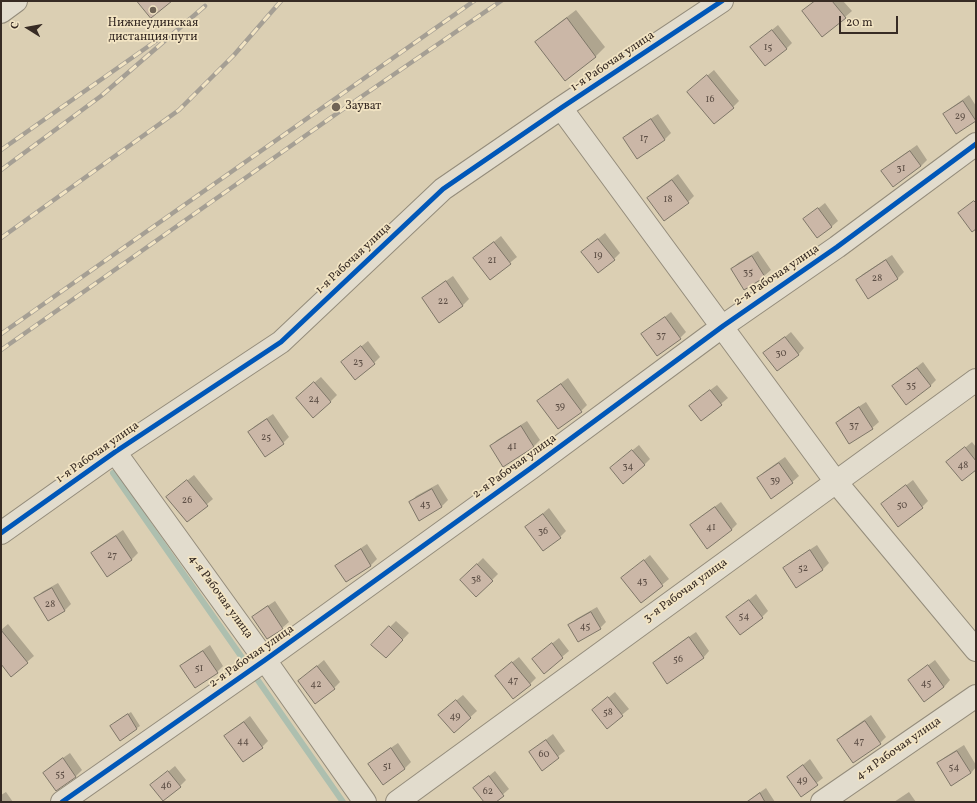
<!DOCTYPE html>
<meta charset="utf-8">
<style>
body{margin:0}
#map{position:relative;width:977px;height:803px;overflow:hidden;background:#dbcfb3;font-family:Vollkorn,serif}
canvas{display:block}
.frame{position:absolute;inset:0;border:2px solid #372b24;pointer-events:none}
.north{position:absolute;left:8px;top:8px;width:40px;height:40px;-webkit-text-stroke:3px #f2e4c3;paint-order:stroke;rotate:281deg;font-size:11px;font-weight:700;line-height:16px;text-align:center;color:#372b24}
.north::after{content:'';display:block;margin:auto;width:14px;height:18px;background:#372b24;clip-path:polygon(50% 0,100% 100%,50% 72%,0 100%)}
.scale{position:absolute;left:839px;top:16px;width:59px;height:18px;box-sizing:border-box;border:2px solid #372b24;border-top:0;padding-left:5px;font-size:12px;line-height:14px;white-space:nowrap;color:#372b24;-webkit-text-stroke:3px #f2e4c3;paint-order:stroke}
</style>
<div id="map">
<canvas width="977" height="803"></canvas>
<div class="frame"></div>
<div class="north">С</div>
<div class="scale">20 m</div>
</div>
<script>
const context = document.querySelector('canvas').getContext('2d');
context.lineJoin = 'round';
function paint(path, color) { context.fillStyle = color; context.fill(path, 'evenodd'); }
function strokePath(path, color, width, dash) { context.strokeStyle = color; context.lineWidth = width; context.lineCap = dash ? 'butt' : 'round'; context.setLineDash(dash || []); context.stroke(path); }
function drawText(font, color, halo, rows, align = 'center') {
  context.font = font + ' Vollkorn,serif'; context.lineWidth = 3.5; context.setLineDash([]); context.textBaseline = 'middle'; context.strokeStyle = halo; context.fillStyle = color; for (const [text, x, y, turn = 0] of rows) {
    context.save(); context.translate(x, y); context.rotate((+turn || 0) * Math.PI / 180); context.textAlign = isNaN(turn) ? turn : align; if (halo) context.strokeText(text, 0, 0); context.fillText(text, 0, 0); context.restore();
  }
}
paint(new Path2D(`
 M815,1h28l9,10 -29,25 -20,-24z
 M576,10l29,37 -9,9 -31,24 -28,-38 9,-9z
 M778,25l14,18 -6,6 -35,-2z
 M714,70l25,31 -6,6 -38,-21z
 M969,95l7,11v13l-19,13 -12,-18 6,-6z
 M658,114l13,19 -6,6 -28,19 -13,-20 6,-6z
 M917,145l10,15 -6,6 -38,5 6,-6z
 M678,174l16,22 -6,6 -40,-4 6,-6z
 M825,203l13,18 -7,6 -26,-8z
 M605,233l15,20 -6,6 -32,-7z
 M501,236l16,21 -27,22 -16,-21z
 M758,251l13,19 -7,6 -32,-7 6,-6z
 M892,255l12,17 -6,6 -30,19 -11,-17 6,-6z
 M453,276l16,23 -6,6 -24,16 -15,-23 6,-6z
 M671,312l15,20 -6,6 -37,-4z
 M791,332l13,16 -6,7 -33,-2z
 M368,341l12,16 -6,6 -32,-1z
 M923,362l13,18 -6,6h-37z
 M321,377l16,18 -6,6 -28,-9z
 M568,378l19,27 -6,6 -23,17 -19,-27 6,-6z
 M717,385l11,13 -27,22 -4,-20z
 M866,402l13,20 -7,6 -23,15 -12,-20 6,-6z
 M273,414l16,23 -6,6 -34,-11 6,-6z
 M527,421l13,19 -7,7 -42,-1 6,-6z
 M972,442l4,5v21l-28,-6z
 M639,445l11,14 -6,6 -26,-3z
 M785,457l14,19 -7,6 -34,-3 6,-7z
 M194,475l19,24 -26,22 -20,-24z
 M913,480l15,21 -6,6 -40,-3z
 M438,484l10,16 -6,6 -32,-3 6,-7z
 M721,502l16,22 -6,6 -40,-4 7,-7z
 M549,508l17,23 -6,6 -33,-10z
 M123,530l15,23 -6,6 -25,16 -15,-22 6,-6z
 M367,544l10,15 -6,6 -25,16 -10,-15 7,-6z
 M817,545l12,18 -6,6 -26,17 -12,-18 6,-6z
 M650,555l19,24 -28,23 -18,-24z
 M483,558l15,16 -22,22 -15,-16z
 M58,583l13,21 -6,6 -17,10 -12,-21 6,-7z
 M756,594l12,17 -6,6h-34z
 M275,601l14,21 -7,6 -28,-11 6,-6z
 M597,607l9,15 -6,6 -31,-2 7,-7z
 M396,621l13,12 -17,18 -2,-24z
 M8,624l26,32 -22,19 -11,-13v-32z
 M696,632l13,19 -6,7 -49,5 6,-6z
 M559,638l10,13 -25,21 -4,-19z
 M210,645l13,21 -6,6 -36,-6 7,-6z
 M519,657l17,21 -6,6 -28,-14z
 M324,660l16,22 -6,6 -35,-7z
 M935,660l15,20 -6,7 -35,-7z
 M615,692l14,17 -22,18 -13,-17z
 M463,695l14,16 -23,21 -8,-23z
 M131,712l9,14 -20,13 -6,-16z
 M871,715l15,22 -6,6 -42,-3 6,-6z
 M250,716l18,25 -6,6 -37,-11z
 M553,734l12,17 -23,18 -12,-17z
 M398,743l13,19 -6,6 -22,16 -13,-19 6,-7z
 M964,745l12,20v2l-5,6 -33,-10 7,-6z
 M70,753l12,17 -6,6 -20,14 -12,-17 6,-6z
 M810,759l13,19 -22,17 -13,-18z
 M175,766l11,14 -6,6 -28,-1z
 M495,771l14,18 -15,13h-9l-11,-14z
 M766,788l9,14h-28l5,-4z
 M6,792l7,10h-12v-7z
 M909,792l7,10h-22z`), '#0003');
strokePath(new Path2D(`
 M113,473l230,329`), '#adbfaf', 6);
const building = new Path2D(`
 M137,1h35l-21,17z
 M815,1h17l14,17 -24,19 -20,-26z
 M567,18l29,39 -31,24 -30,-39z
 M772,30l15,19 -22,17 -15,-19z
 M707,75l27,33 -20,16 -27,-32z
 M963,101l13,20 -20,13 -13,-20z
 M651,119l14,21 -28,19 -14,-21z
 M910,151l11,15 -28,21 -12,-16z
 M672,180l17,23 -25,18 -17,-23z
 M974,201l2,2v26l-4,3 -14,-19z
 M818,208l14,19 -15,11 -14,-19z
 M598,239l17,21 -17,13 -17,-21z
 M494,242l17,22 -21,16 -17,-22z
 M752,256l13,21 -21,13 -13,-21z
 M886,260l12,19 -30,20 -12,-19z
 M446,281l17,25 -24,17 -17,-25z
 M665,317l16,22 -24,17 -16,-22z
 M785,337l14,18 -22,16 -14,-18z
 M361,346l14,18 -20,16 -14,-18z
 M917,368l14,18 -25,19 -14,-19z
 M314,382l17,20 -18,16 -17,-20z
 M561,384l21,28 -24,17 -21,-28z
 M710,390l12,15 -21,16 -12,-15z
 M859,407l14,22 -24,15 -13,-21z
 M267,419l17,25 -19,13 -17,-25z
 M521,426l13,21 -31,20 -13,-21z
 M965,447l11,14v9l-14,11 -16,-19z
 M632,450l13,15 -22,19 -13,-16z
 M779,463l14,20 -22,16 -14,-21z
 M187,480l21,26 -21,16 -21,-25z
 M906,485l17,23 -25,19 -17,-23z
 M432,489l10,18 -23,14 -10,-19z
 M715,507l17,23 -25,19 -17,-24z
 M543,514l18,24 -18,13 -18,-24z
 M116,536l16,24 -25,17 -16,-24z
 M361,549l10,17 -25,16 -11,-16z
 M810,550l13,20 -27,18 -13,-20z
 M644,560l19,26 -22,17 -20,-25z
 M477,564l16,17 -17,16 -16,-17z
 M52,588l13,23 -17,10 -14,-23z
 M749,600l14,18 -23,17 -14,-18z
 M268,606l15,23 -16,10 -15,-22z
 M591,612l10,17 -23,13 -10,-17z
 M389,626l14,14 -17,18 -15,-13z
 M1,630l27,33 -17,14 -10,-13z
 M689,637l15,21 -37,26 -14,-21z
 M552,643l11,15 -19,16 -12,-15z
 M203,651l15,22 -23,15 -15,-22z
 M512,662l19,23 -18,14 -18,-23z
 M928,665l16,22 -20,15 -16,-22z
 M317,666l18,23 -20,15 -17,-23z
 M608,697l15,19 -16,13 -15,-19z
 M456,700l15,18 -17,15 -16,-18z
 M128,714l9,15 -17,12 -10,-15z
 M865,721l16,23 -28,19 -16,-23z
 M244,722l19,26 -20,14 -19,-26z
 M546,740l13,18 -17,13 -13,-19z
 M391,748l14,21 -22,16 -15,-21z
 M957,751l14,22 -20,13 -14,-23z
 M63,758l13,19 -20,14 -13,-18z
 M803,765l15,20 -17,12 -14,-20z
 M168,771l13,16 -18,14 -13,-16z
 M489,776l15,20 -8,6h-12l-11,-14z
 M760,793l5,9h-18z`);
paint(building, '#cbb7a7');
strokePath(building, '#7e7668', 1);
const minor = new Path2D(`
 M1,12l15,-11
 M561,108l275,374 140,168
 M115,452l150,208 100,142
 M1,533l114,-81 166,-110 162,-153 118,-81 161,-107
 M62,802l203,-142 266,-192 192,-142 114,-79 139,-103
 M397,802l579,-422
 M822,802l154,-106`);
strokePath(minor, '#948c7b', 24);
strokePath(minor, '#e2dccd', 22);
const rail = new Path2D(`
 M1,150l162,-114
 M1,170l100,-74 104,-90
 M1,238l178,-128 55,-55 47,-54
 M1,334l473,-333
 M1,350l338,-238 162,-111`);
strokePath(rail, '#a59f94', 4.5);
strokePath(rail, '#f2e4c3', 3, [9]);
strokePath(new Path2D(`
 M1,533l114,-81 166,-110 162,-153 118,-81 161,-107
 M62,802l203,-142 266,-192 192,-142 114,-79 139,-103`), '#0057b8', 5);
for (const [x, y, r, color] of [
 [153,10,4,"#706456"],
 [336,107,5,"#706456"]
]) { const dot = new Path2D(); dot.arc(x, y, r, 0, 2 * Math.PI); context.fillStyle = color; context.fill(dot); strokePath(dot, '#f2e4c3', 1.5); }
drawText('10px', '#5c4e45', null, [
 ["15",768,48],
 ["16",710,100],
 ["29",960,117],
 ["17",644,139],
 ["31",901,169],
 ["18",668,200],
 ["19",598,256],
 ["21",492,261],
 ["35",748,273],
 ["28",877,279],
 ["22",443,302],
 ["37",661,336],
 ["30",781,354],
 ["23",358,363],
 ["35",911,386],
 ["24",314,400],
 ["39",560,407],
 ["37",854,426],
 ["25",266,438],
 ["41",512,447],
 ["48",963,466],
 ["34",628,467],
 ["39",775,481],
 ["26",187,501],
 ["43",425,505],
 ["50",902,506],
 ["41",711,528],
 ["36",543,532],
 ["27",112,556],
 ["52",803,569],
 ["38",476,580],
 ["43",642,582],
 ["28",50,605],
 ["54",744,617],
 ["45",585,627],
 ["56",678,660],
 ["51",199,669],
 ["47",513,681],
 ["45",926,684],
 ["42",316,685],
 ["58",608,713],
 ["49",455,717],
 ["44",243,742],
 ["47",859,742],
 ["60",544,755],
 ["51",387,767],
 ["54",954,768],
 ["55",60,775],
 ["49",802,781],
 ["46",166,786],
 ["62",488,792]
]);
drawText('12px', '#372b24', '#f2e4c3', [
 ["Нижнеудинская",153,24],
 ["дистанция пути",153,38],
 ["Зауват",345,107,"left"]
]);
drawText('12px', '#372b24', '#f2e4c3', [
 ["1-я Рабочая улица",613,62,-34],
 ["1-я Рабочая улица",354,259,-43],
 ["2-я Рабочая улица",777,276,-34],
 ["1-я Рабочая улица",98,453,-35],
 ["2-я Рабочая улица",515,467,-36],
 ["3-я Рабочая улица",686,591,-36],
 ["4-я Рабочая улица",220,597,54],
 ["2-я Рабочая улица",252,657,-35],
 ["4-я Рабочая улица",899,749,-35]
]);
</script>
